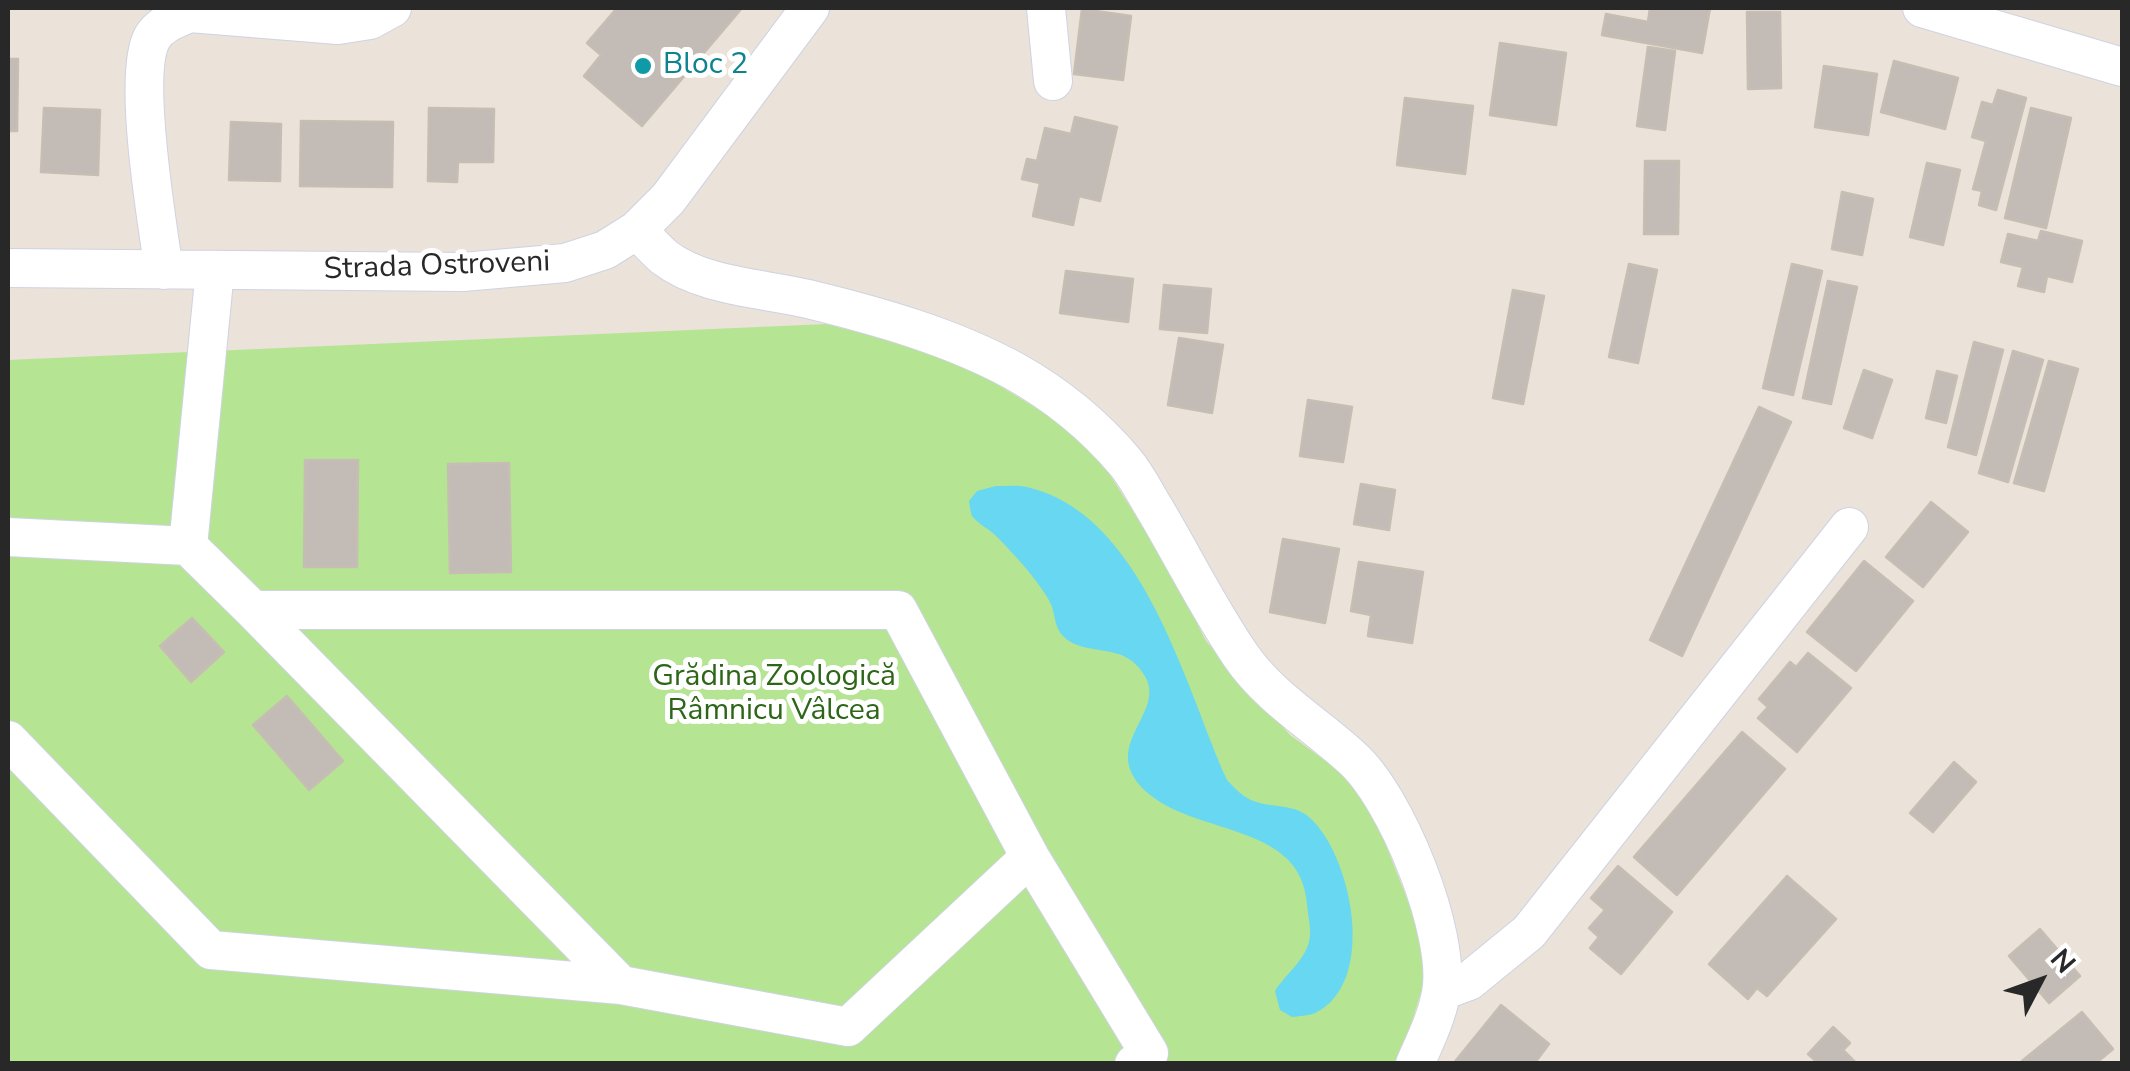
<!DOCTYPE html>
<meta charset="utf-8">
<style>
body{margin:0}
#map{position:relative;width:2130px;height:1071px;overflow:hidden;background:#ebe2d9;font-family:"Nunito Sans",sans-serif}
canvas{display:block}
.frame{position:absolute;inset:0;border:10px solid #282828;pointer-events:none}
.north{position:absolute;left:1990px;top:931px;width:100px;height:100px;-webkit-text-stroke:8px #fff;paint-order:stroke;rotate:49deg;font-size:28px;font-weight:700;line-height:40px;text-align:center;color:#282828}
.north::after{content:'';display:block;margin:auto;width:35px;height:45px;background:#282828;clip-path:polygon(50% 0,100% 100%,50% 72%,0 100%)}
</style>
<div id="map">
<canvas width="2130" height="1071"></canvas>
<div class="frame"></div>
<div class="north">N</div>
</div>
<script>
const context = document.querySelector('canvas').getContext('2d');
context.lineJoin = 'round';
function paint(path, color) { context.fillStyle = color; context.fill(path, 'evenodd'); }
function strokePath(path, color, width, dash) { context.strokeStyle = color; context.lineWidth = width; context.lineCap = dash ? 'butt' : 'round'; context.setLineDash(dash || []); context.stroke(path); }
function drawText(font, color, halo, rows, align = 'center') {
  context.font = font + ' "Nunito Sans",sans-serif'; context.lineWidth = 10; context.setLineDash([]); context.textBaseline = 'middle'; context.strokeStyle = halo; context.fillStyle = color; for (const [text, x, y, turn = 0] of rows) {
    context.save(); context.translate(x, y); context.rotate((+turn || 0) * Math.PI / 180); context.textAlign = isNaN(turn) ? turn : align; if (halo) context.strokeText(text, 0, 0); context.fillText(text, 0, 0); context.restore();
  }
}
paint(new Path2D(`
 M827,324l126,33 135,83 82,130 36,71 84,94 74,54 67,171 -32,103h-1391v-703z`), '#b5e493');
paint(new Path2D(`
 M996,486c10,0 22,-1 31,1 117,27 158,200 200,293 5,5 11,12 17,16 19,14 48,5 66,22 42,38 68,165 5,195 -7,3 -16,3 -23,4l-12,-7 -5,-19c10,-16 29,-30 34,-49 3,-11 -1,-26 -2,-38 -6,-81 -108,-68 -158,-110 -54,-46 16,-78 -3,-116 -21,-40 -60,-18 -84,-43 -7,-8 -7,-19 -10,-28 -3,-9 -11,-19 -16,-26 -12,-16 -27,-32 -41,-46 -6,-6 -18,-12 -23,-19 -2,-5 -2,-10 -3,-15l8,-10z`), '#68d7f1');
const building = new Path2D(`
 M617,8h125l-100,118 -58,-50 17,-21 -14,-12z
 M1650,8h60l-8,45 -100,-18 4,-21 42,8z
 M1082,9l49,7 -8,64 -49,-6z
 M1747,12h33l1,76 -33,1z
 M1500,43l66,10 -10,72 -66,-10z
 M1648,47l27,4 -10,79 -28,-4z
 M8,59h10l-1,72h-9z
 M1894,61l64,17 -13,51 -64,-17z
 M1824,66l53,8 -9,61 -53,-8z
 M1998,90l28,8 -30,112 -17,-5 3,-14 -9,-2 13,-48 -14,-4 10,-35 11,3z
 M1405,98l68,8 -8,68 -68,-9z
 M44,108l56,2 -2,65 -57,-3z
 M429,108l65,1 -1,53h-35l-1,20 -29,-1z
 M2031,108l40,10 -25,110 -41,-10z
 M1075,117l42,10 -17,74 -21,-5 -6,29 -40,-9 7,-33 -18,-4 5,-20 10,2 8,-33 26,6z
 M301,121l92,1 -1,65 -92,-1z
 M231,122l50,2 -1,57 -51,-1z
 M1645,161h34l-1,73h-34z
 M1927,163l33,7 -17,75 -33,-8z
 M1842,192l31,7 -11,56 -30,-6z
 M2041,231l41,10 -10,41 -25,-6 -3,16 -26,-6 5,-19 -22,-5 7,-28 30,7z
 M1629,264l28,6 -19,93 -29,-6z
 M1792,264l30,7 -29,124 -30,-7z
 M1066,271l67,8 -5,43 -68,-9z
 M1828,281l29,6 -26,117 -28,-6z
 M1164,285l47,4 -4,44 -47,-4z
 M1513,290l31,6 -21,108 -30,-6z
 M1179,338l44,7 -11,68 -44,-8z
 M1974,342l29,8 -27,105 -28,-8z
 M2013,351l30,9 -35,122 -29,-9z
 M2049,361l29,8 -34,122 -30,-8z
 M1864,370l28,10 -20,58 -28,-10z
 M1937,371l20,5 -11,47 -20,-5z
 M1308,400l44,7 -9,55 -43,-6z
 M1759,407l32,15 -109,234 -32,-16z
 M305,460h53l-1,107h-53z
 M509,463l2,109 -61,1 -2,-109z
 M1361,484l34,6 -6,40 -35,-6z
 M1931,502l37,30 -45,55 -37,-30z
 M1283,539l56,10 -14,74 -55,-11z
 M1864,561l49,40 -57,70 -49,-39z
 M1359,562l64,10 -11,71 -44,-7 3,-21 -20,-4z
 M192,618l32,34 -33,30 -31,-36z
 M1808,653l43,35 -54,64 -39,-34 10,-11 -9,-8 31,-37 6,5z
 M287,696l56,65 -34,29 -56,-65z
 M1742,732l43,37 -108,126 -43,-38z
 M1954,762l22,20 -43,50 -23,-19z
 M1618,866l54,46 -51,62 -31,-26 9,-11 -10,-9 16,-18 -14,-12z
 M1787,876l49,43 -69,77 -10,-8 -9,11 -39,-35z
 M2040,929l40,47 -31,27 -40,-47z
 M1501,1005l48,39 -15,20h-81z
 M2082,1012l31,37 -18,15h-71l-2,-3z
 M1833,1027l17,16 -7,7 14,14h-38l-11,-10z`);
paint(building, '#c3bcb6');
strokePath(building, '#c6beb3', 2.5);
const minor = new Path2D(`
 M1046,8l7,73
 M1922,8l200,59
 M637,230c9,9 18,19 27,27 39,30 98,31 144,42 70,17 144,38 206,72 43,24 79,53 111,91 11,13 19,29 28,44 30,50 55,102 88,150 29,42 74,68 111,102 44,39 100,176 89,235 -4,24 -16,48 -26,71
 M8,268l455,4 102,-9 40,-13 32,-20 31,-31 142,-191
 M164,270c-7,-47 -32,-195 -12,-232 8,-14 24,-19 38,-25l148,12 32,-5 22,-12
 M215,270l-27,276 65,64h645l132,247 119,196 -15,11
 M8,537l180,9
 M253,610l368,375 227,42 182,-170
 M8,740l203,210 410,35
 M1442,991l27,-10 60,-49 320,-405`);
strokePath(minor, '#ced3e2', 40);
strokePath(minor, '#fff', 38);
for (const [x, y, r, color] of [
 [643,66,10,"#0f9aa8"]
]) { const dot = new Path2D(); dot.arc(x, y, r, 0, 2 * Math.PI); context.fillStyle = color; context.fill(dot); strokePath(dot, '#fff', 4); }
drawText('30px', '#0d838f', '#fff', [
 ["Bloc 2",663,66]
], 'left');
drawText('30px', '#282828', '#fff', [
 ["Strada Ostroveni",437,267,-2]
]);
drawText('30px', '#2d6617', '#fff', [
 ["Grădina Zoologică",774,678],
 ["Râmnicu Vâlcea",774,712]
]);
</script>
